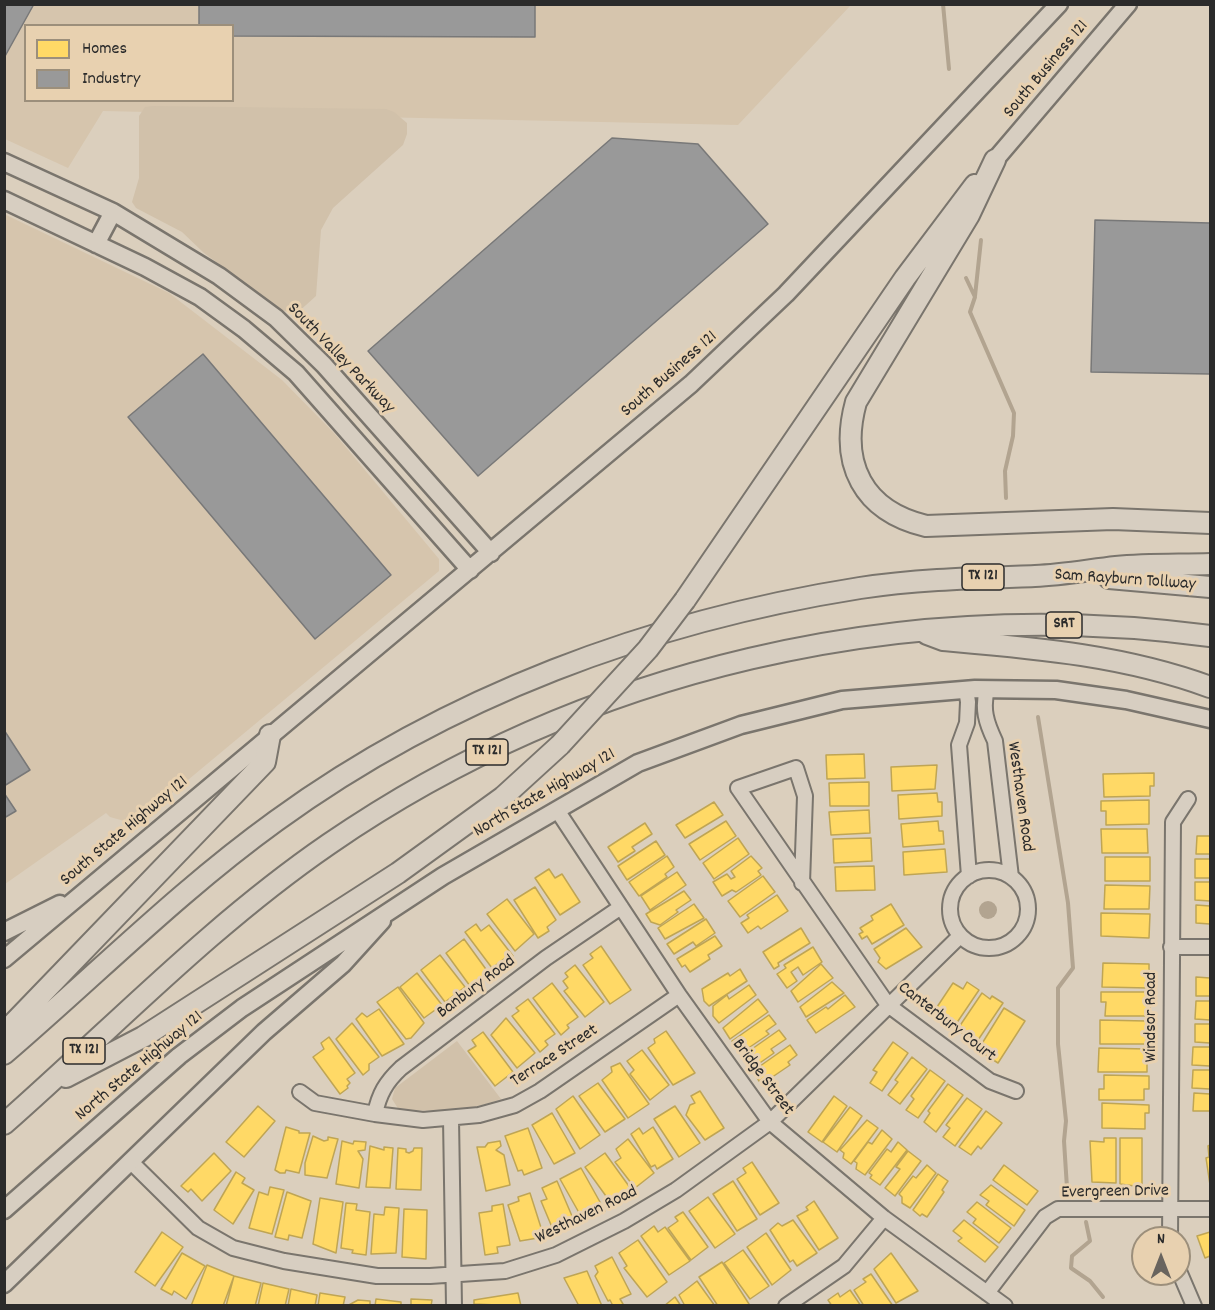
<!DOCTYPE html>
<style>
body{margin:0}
#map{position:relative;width:1215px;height:1310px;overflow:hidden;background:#dbcfbd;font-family:Dekko,sans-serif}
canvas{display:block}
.frame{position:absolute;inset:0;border:6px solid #2b2b2b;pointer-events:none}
.legend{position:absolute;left:24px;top:24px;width:210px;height:78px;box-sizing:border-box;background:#e8d1b0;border:2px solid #9c8f7b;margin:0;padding:8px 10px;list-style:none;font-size:18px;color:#2b2b2b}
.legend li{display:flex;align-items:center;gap:12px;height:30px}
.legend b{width:30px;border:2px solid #9c8f7b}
.north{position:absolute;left:1131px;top:1226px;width:60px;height:60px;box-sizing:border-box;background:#e8d1b0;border:2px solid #9c8f7b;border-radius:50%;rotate:0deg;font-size:16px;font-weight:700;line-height:24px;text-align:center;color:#2b2b2b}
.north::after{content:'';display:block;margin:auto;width:21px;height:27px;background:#69645e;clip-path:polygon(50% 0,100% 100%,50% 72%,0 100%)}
</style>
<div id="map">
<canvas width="1215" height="1310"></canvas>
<div class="frame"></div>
<ul class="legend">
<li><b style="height:16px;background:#ffd966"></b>Homes</li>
<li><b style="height:16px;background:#999"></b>Industry</li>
</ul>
<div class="north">N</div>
</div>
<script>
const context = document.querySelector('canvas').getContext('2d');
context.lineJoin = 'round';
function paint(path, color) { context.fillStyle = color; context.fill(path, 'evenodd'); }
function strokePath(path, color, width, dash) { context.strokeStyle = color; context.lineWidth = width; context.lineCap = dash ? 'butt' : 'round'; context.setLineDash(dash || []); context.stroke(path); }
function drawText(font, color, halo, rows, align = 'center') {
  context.font = font + ' Dekko,sans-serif'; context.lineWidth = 6; context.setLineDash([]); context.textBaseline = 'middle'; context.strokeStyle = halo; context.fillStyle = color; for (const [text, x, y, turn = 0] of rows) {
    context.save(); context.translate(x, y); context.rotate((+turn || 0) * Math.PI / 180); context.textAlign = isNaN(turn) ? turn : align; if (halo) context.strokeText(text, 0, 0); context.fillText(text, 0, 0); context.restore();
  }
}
paint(new Path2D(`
 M5,5h846l-113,120 -635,-14 -35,57 -63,-29zM26,26h206v74h-206z
 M4,214l165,79 113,87 52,53 105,126v12l-304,253 -25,-7 -4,-4 -101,71z`), '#d6c5ad');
paint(new Path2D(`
 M153,106l233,3 8,3 13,11v11l-4,11 -70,63 -12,22 -5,66 -20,18 -12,-3 -13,-9 -67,-49 -22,-21 -46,-24 -4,-6 7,-24v-62l6,-9z
 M457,1041l44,58c-34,13 -66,12 -102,11l-7,-11 3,-11z`), '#d1c1aa');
paint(new Path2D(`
 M979 910a9 9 0 1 1 18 0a9 9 0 1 1-18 0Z`), '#b2a490');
const homes = new Path2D(`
 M864,754l1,24 -38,1 -1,-24z
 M937,765l-2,24 -43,2 -1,-24z
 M1154,773v13h-4v10l-46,1 -1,-23z
 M869,782v24h-39l-1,-23z
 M937,793l1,9h4v14l-43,3 -1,-24z
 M1149,800v24l-43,1v-14h-5v-10z
 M714,802l9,13 -38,23 -9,-13z
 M869,810l1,23 -39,2 -2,-23z
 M726,821l10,15 -36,24 -11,-16z
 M938,821l1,10h4l1,13 -41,3 -2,-23z
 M645,823l7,11 -20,13 3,4 -17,11 -10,-15z
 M1101,829h46l1,24h-46z
 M1197,836h13v18h-14z
 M738,838l11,16 -35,25 -11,-16z
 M871,838l1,23 -38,2 -1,-24z
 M656,841l9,14 -38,25 -9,-14z
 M945,849l2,23 -43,3 -1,-23z
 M667,856l7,11 -9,7 2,3 -28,19 -10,-14z
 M751,856l11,12 -4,3 3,4 -25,17 -4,-2 -10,6 -9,-14 14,-8 4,5 4,-2 -4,-6z
 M1105,857h45v24h-45z
 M1195,859h15v19h-15z
 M874,866l1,24 -39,1 -1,-24z
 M549,869l6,9 7,-4 18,28 -20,13 -25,-37z
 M677,872l9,13 -36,25 -9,-14z
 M763,876l12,16 -35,25 -12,-16z
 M1195,882h15v19l-15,-1z
 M1105,885l45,1 -1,23h-45z
 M535,887l21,33 -9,7 2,4 -11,7 -24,-38z
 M684,891l7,9 -15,10 2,2 -18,13 -9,-3 -5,-8z
 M777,895l11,16 -27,18 -3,-3 -10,7 -7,-10 8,-5 -2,-3z
 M507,899l27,35 -19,17 -28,-37z
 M694,904l10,14 -39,21 -7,-11z
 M891,904l13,21 -32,19 -5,-8 -5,3 -3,-5 4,-2 -3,-4 13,-8 -2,-4z
 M1196,905l14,1v18l-14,-1z
 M1101,913l49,1 -1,24 -48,-2z
 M706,919l9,14 -19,13 -3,-4 -19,12 -7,-10z
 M476,924l5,7 8,-6 24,31 -6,5 -2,-3 -13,10 -27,-36z
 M801,928l9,15 -32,20 1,3 -5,3 -11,-17z
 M906,928l16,19 -36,22 -8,-7 2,-4 -6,-9z
 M715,936l7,10 -14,9 2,4 -20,13 -5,-7 -3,2 -5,-8z
 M464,939l24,33 -18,14 -24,-33z
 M601,946l30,44 -21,14 -27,-39 10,-7 -3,-4z
 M813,947l9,15 -19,13 -5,-8 -7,5 6,9 -10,7 -10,-14 9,-6 -2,-3z
 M440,955l25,32 -20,15 -24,-32z
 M1103,963l46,1v24l-47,-1z
 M821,964l12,14 -35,24 -7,-11z
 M575,965l29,37 -19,15 -21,-26 4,-3 -5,-7 5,-4 -3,-4z
 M740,969l7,12 -38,25 -5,-5 -2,-12 26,-16 2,3z
 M417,973l25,32 -18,13 -24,-31z
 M1196,977l14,1v18h-14z
 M832,982l12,11 -38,24 -6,-10z
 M967,982l12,8 -25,37 -21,-14 20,-30 10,6z
 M552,983l26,34 -11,8 2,3 -8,7 -28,-37z
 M749,985l7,10 -37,28 -6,-7v-10l14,-11 2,4z
 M398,987l26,36 -13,15 -5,1 -29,-37z
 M1101,992h45v11h4v13h-45l1,-14h-5z
 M982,993l8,6 2,-3 11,7 -27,40 -19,-13z
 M845,995l10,12 -39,26 -9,-13 19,-13 2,2z
 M528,999l27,35 -10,7 3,4 -8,7 -28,-36 7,-5 -3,-3z
 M758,999l10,13 -38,27 -7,-11z
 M1196,1001h14v19l-15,-1z
 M1004,1008l21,13 -27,42 -20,-13z
 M379,1009l25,35 -22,12 -26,-37 6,-6 5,4z
 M769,1015l7,9 -10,7 3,3 -25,17 -3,-4 -3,2 -6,-8z
 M506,1018l29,35 -18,15 -26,-33z
 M1100,1020l46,1v23h-46z
 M352,1023l27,34 -10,7v6l-6,5 -27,-36z
 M1195,1024h15v19l-15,-1z
 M779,1030l7,9 -15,10 3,4 -20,14 -8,-5 -4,-6z
 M666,1031l29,42 -22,12 -25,-37 7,-5 -1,-4z
 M483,1032l30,40 -18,14 -27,-35 8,-5 -4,-6z
 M329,1037l26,36 -8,6 3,4 -3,3 1,2 -8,6 -27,-37 11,-8 -3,-6z
 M893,1042l15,11 -26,38 -12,-8 7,-11 -4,-2z
 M790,1045l7,10 -9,7 2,3 -25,17 -3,-3 -3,2 -6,-10z
 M1193,1047h17v19l-18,-1z
 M1099,1048l48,1v23h-49z
 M642,1050l27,35 -19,15 -20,-26 4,-4 -7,-9z
 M912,1057l15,12 -27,35 -12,-9 10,-13 -3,-2z
 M620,1063l29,41 -21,14 -26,-38 10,-8 -1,-5z
 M930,1070l15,11 -27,37 -12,-8 8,-11 -3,-3z
 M1193,1070h17v19l-18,-1z
 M1104,1075l45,1v13h-5v11h-45v-11h5z
 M598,1083l27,36 -20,13 -26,-36z
 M948,1084l15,11 -27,37 -12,-10 6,-9 -2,-2z
 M700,1091l24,37 -19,12 -19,-25 4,-10 5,-2 -4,-7z
 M1194,1093l16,1v17h-17z
 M573,1096l27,39 -20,14 -24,-40z
 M834,1096l13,10 -25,36 -14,-10z
 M967,1098l15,11 -27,37 -12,-9 7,-9 -4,-3z
 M1102,1103l47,2v8h-4v16l-43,-1z
 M258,1106l17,15 -31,36 -18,-15z
 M675,1106l25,37 -21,14 -25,-38z
 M850,1107l12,9 -25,36 -14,-10z
 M986,1111l16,12 -21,26 -3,-3 -7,9 -12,-8z
 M552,1113l23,40 -21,11 -22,-39z
 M867,1120l11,8 -27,36 -8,-6 1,-5 -4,-3z
 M286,1127l13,4v2h11l-11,40 -13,-3 -1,3h-5l-5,-3z
 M653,1127l20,32 -16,10 -2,-4 -4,2 -20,-33 8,-6 4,6z
 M528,1128l14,40 -18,7 -2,-5 -4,1 -13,-35z
 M882,1130l10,9 -27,36 -9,-6 1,-6 -3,-2 14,-19 4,2z
 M313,1136l11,5 4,-1v-3l10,2 -11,39 -22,-3v-12z
 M1104,1138h12v45l-24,-1 -2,-41 14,1z
 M1120,1138h22v49l-22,-3z
 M628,1139l26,34 -19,15 -20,-26 6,-4 -5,-9z
 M342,1141l11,3 1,-3 12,1 -1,8 -7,1 5,8 -4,29 -23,-4z
 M500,1141l1,5 -5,4 8,5 6,30 -24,6 -9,-44h8l3,-4z
 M898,1142l9,8 -27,35 -10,-7 2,-3 -3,-2 18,-24 4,3z
 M1210,1145v40l-4,-27 3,-1 -1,-11z
 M370,1146l14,4v-3l9,1 -3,40 -24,-1z
 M398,1148l8,1v3l3,1 4,-2 1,-3h8l-1,42 -25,-1z
 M908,1151l13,10 -26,35 -10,-8 15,-19 -4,-2z
 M214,1153l17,18 -29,30 -11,-12 -3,3 -7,-6z
 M605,1153l26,36 -20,14 -26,-36z
 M752,1162l27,41 -19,12 -23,-36 9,-6 -3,-5z
 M927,1165l9,8 -26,35 -8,-5v-6l-3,-3 14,-18 3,2z
 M1004,1165l34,26 -11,14 -34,-25z
 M581,1168l24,43 -11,6 -2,-4 -10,5 -22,-39z
 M236,1172l9,6 -3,5 12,7 -21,34 -19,-14z
 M938,1174l10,7 -6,9 2,2 -17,25 -5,-3 -2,2 -7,-6z
 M557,1181l18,42 -21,9 -13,-31 6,-2 -5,-11z
 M733,1181l24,38 -20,12 -24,-37z
 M991,1185l34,25 -11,16 -28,-21 3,-4 -9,-6z
 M270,1187l14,3 -12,44 -23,-6 10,-36 9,3z
 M287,1192l24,9 -9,37 -13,-3 -1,5 -13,-3z
 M530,1193l14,44 -24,4 -12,-36 11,-4 -1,-4z
 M708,1197l27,37 -20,14 -26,-37z
 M320,1198l23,4 -7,51 -23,-9z
 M814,1201l24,37 -19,12 -22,-34 11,-6 -2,-3z
 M977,1202l34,26 -12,15 -26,-20 3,-4 -9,-7z
 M346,1203l11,1 -1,6 14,2 -4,43 -14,-2 1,-3 -12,-2z
 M503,1204l7,41 -13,2 1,6 -13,2 -6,-42 13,-2v-5z
 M385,1207l14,1 -3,45 -25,1 3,-40 10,1z
 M404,1209l23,1 -1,49 -24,-2z
 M683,1212l25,35 -17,13 -23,-32 10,-7 -3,-4z
 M793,1220l24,33 -20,13 -4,-6 -3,2 -20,-32 8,-7 4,3z
 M964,1220l34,27 -13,15 -27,-21 4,-3 -9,-7z
 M654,1226l4,6 7,-5 25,34 -21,14 -28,-39z
 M162,1232l21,15 -28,39 -20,-14z
 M1210,1232v24l-5,2 -8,-22z
 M766,1233l25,37 -19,15 -25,-38z
 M638,1240l29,42 -20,15 -23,-29 3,-2 -8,-13z
 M743,1250l26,36 -19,13 -26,-36z
 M182,1253l23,13 -19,33 -12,-8 -2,4 -11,-6z
 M891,1253l27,38 -22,12 -22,-34z
 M612,1257l19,37 -11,5 3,5 -3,2h-7l-3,-6 -2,1 -13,-25 3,-4 -3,-6z
 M722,1262l27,42 -3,2h-28l-19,-29z
 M207,1265l27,11 -11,30h-32z
 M587,1271l15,35h-23l-15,-28z
 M871,1274l22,32h-29l-10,-16 12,-8 -3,-3z
 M234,1276l27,7 -6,23h-29z
 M697,1281l18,25h-30l-6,-11z
 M263,1283l26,6 -4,17h-27z
 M291,1289l26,6 -2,11h-27z
 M850,1290l11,16h-29l-4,-6 10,-7 2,4z
 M320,1293l25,4 -2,9h-25z
 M518,1293l3,13 -47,-2v-4z
 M675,1297l6,9h-17z
 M376,1299l25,3v4h-26z
 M411,1299l21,1 -1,6h-20z
 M358,1300l12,1v5h-23z`);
paint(homes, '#ffd966');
strokePath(homes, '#bfa554', 1.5);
const industry = new Path2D(`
 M4,4h30l-30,54z
 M199,4h336v33l-303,-1v-10h-33z
 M612,138l86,6 70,80 -290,252 -110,-125z
 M1095,220l115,3v151l-119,-2z
 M203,354l188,221 -76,64 -187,-222z
 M4,730l26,40 -26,16z
 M4,793l12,18 -12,7z`);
paint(industry, '#999');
strokePath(industry, '#787878', 1.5);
strokePath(new Path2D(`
 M943,4l6,65
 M966,278l9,19 -5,15 44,101 -1,23 -8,35 1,27
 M975,296l6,-56
 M1038,717l30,186 5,65 -15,20v56l8,77 -2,20 3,47
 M1086,1222l4,19 -18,15 -1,12 19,13 13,16`), '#b2a490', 4);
const minor = new Path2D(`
 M966,689l2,13 -1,21 -8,22 10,131
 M987,689c-5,20 -1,33 8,52l16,136
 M557,810l122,185 91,127 114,96 121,88
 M950 909a39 39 0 1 1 78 0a39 39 0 1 1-78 0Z
 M802,883l3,-87 -9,-28 -58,20 150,217 102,76 26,10
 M1171,947h39
 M300,1092l15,11 60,11 48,6 56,-5 36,-10 25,-14 139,-96
 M375,1114c4,-20 11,-32 26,-46l145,-110 75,-51
 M451,1119l3,187
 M130,1161l68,67 35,20 51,13 93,15h53l75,-5 51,-16 68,-34 52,-31 94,-68 190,-186
 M1170,1238l3,-416 15,-23
 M1179,1271l15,35
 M987,1293l58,-76 13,-8h152
 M786,1306l58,-40 40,-48`);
const major = new Path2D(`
 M995,160l133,-156
 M4,162l109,50 106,64 57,42 48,47 167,188
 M4,200l141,67 55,30 44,32 52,44 174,197
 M96,244l17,-32
 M4,932l56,-28
 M4,959l687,-575 95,-90 273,-290
 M4,1210l175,-154 63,-48 201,-132 195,-113 103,-38 101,-25 133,-11 81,1 70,10 84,19
 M4,1284l260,-252 79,-68 39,-43`);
const highway = new Path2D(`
 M995,160l-26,55 -113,187c-17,62 7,109 70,124l187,-7 97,4
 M1109,578l101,9
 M685,600l220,-322 70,-93
 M927,634l16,6c91,8 180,15 267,47
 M4,1033l261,-271 5,-27
 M4,1054c91,-78 175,-163 272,-233 172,-125 375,-200 584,-233 58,-9 117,-10 175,-12 27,-1 54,-6 81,-9 31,-3 63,-2 94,-3
 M66,1077l77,-40 255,-164 105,-76 57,-52
 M4,1124c108,-95 207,-199 325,-280 256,-176 574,-249 881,-208`);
strokePath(minor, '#7a756d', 18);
strokePath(major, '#7a756d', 21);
strokePath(highway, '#7a756d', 24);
strokePath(minor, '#d7cec1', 14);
strokePath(major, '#d7cec1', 16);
strokePath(highway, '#d7cec1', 20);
const highwayBridge = new Path2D(`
 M560,745l88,-96 37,-49`);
strokePath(highwayBridge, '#7a756d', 24, []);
strokePath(highwayBridge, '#d7cec1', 20);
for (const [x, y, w] of [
 [983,577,42],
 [1064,625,36],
 [487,752,42],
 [84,1051,42]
]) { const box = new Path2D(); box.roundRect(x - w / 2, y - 13, w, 26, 4.5); context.fillStyle = '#e8d1b0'; context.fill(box); strokePath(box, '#2b2b2b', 1.5); }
drawText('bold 16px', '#2b2b2b', null, [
 ["TX 121",983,577],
 ["SRT",1064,625],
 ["TX 121",487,752],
 ["TX 121",84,1051]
]);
drawText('18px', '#2b2b2b', '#e8d1b0', [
 ["South Business 121",1047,70,-50],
 ["South Valley Parkway",340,359,46],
 ["South Business 121",670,375,-41],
 ["Sam Rayburn Tollway",1125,581,4],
 ["North State Highway 121",545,794,-30],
 ["Westhaven Road",1019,797,82],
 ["South State Highway 121",125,832,-40],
 ["Banbury Road",477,988,-37],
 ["Windsor Road",1153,1017,-90],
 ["Canterbury Court",946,1023,38],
 ["Terrace Street",555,1057,-33],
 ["North State Highway 121",140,1067,-40],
 ["Bridge Street",762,1078,53],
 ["Evergreen Drive",1115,1193,-1],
 ["Westhaven Road",587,1216,-26]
]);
</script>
